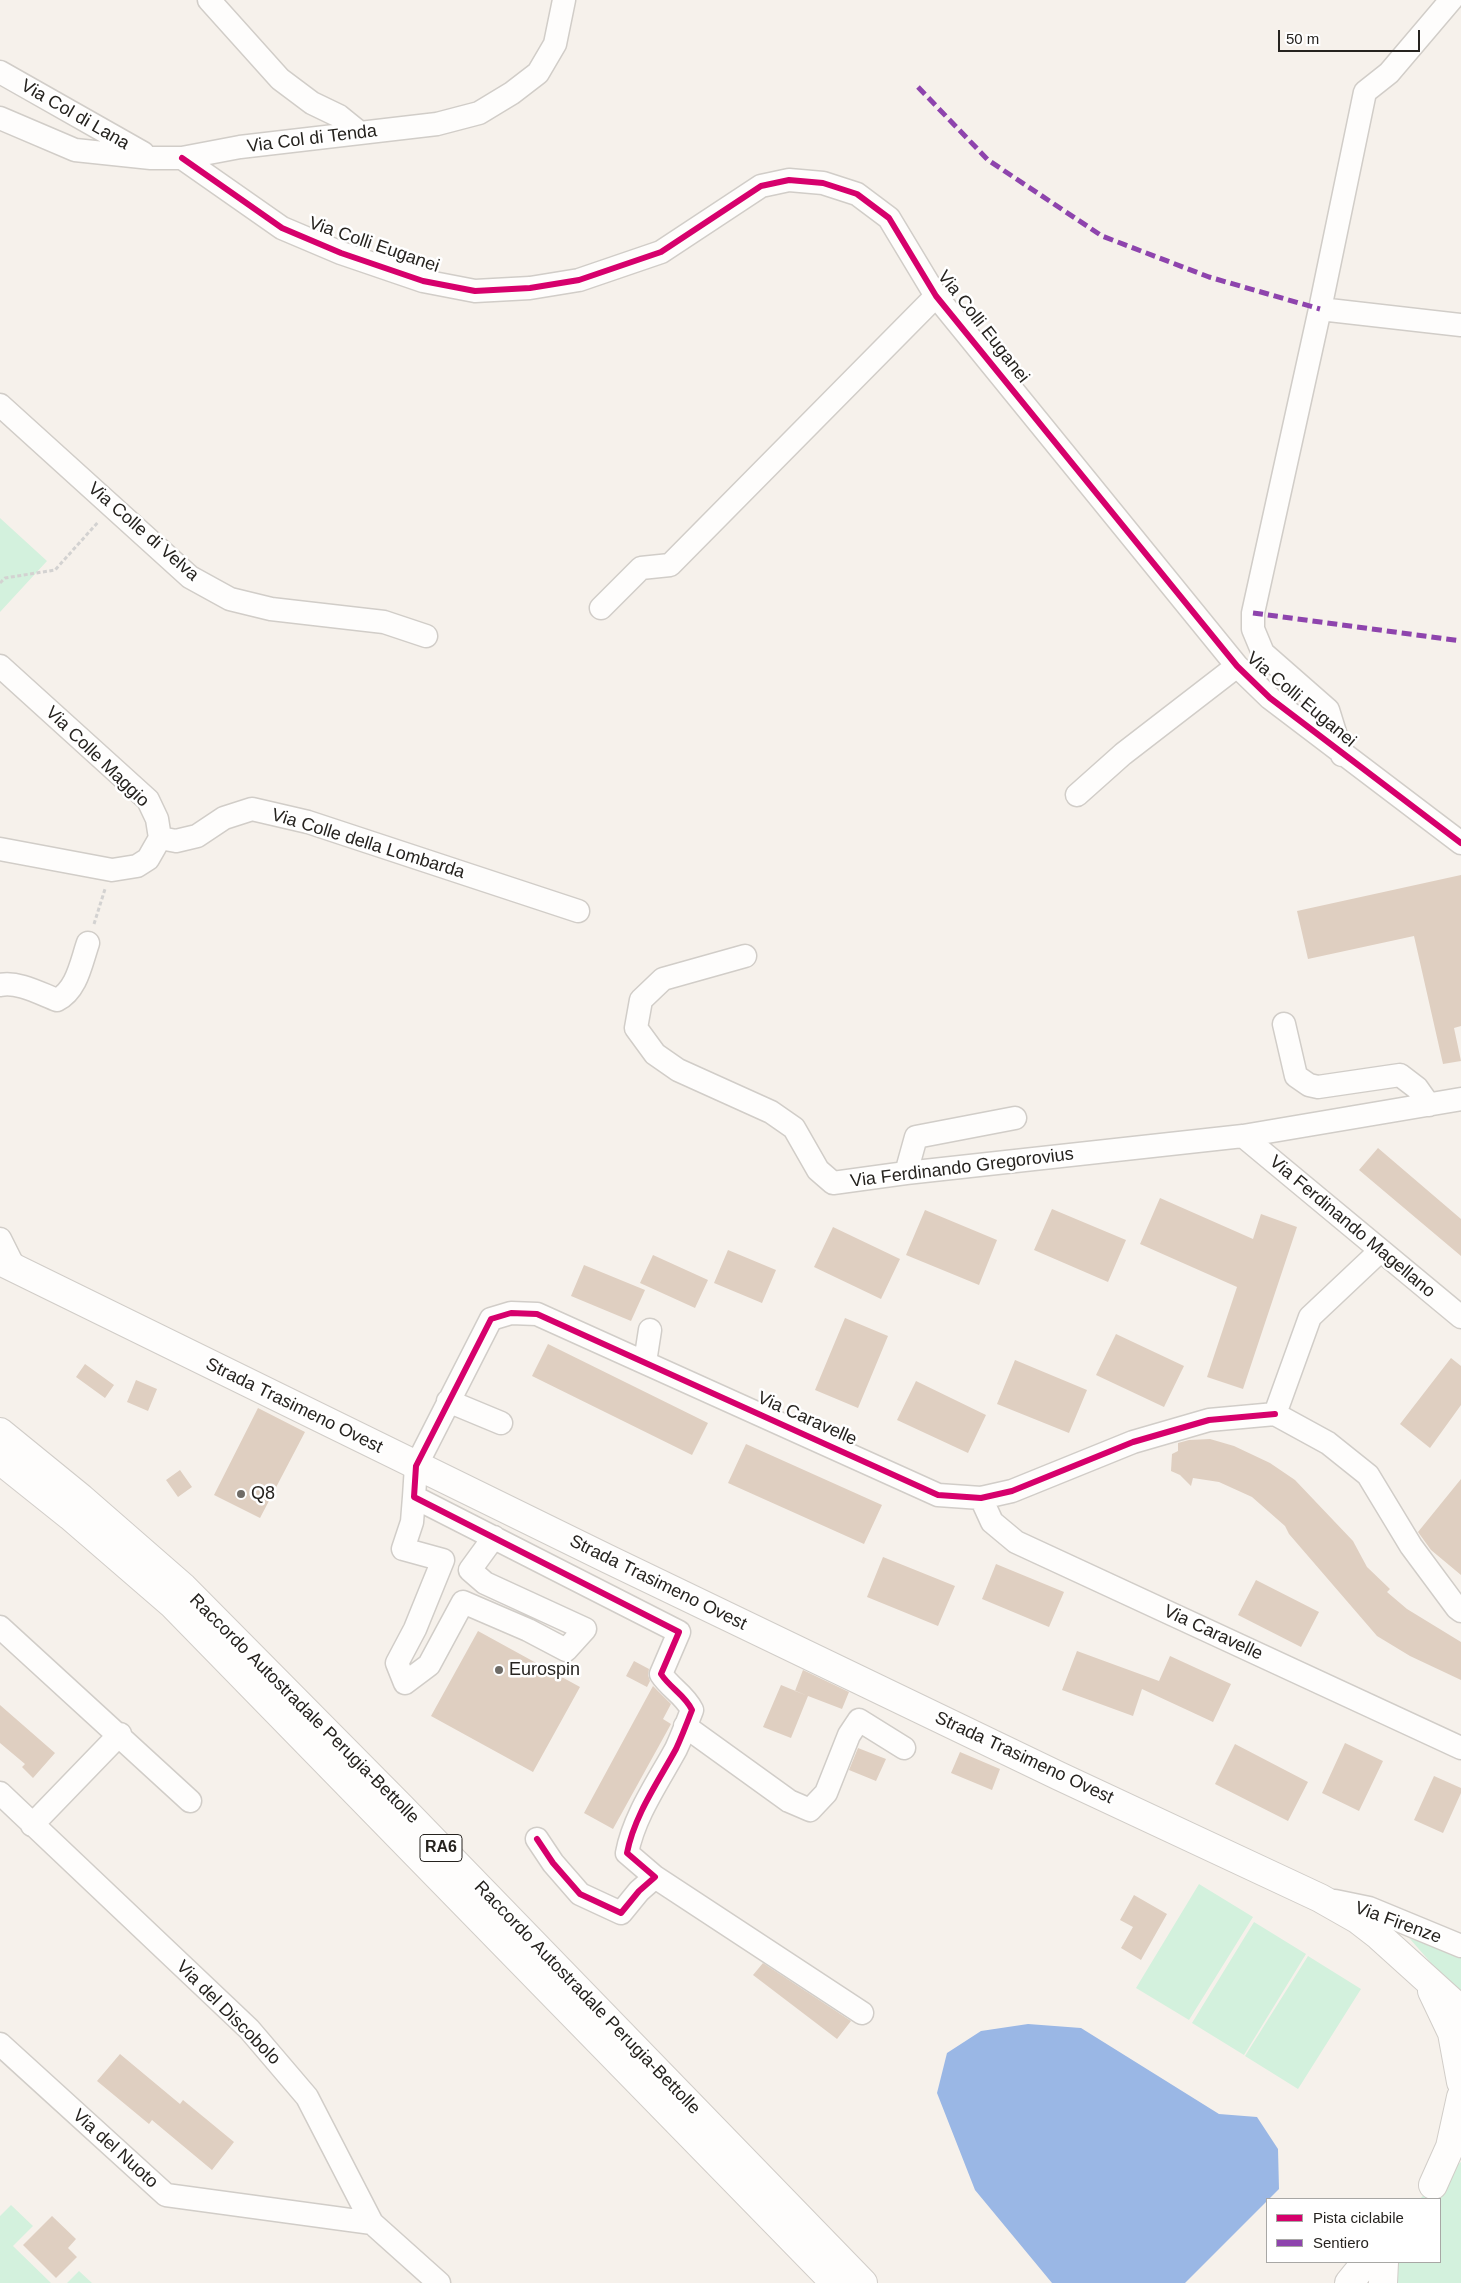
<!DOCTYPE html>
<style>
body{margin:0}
#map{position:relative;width:1461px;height:2283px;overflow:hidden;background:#f6f1eb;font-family:Helvetica,sans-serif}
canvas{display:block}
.legend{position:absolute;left:1266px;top:2198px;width:175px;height:65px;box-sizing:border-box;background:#fff;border:1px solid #a8a7a5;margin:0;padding:6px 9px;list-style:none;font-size:15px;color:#26231f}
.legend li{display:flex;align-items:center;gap:10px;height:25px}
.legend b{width:25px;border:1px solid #a8a7a5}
.scale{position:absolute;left:1278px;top:30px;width:142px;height:22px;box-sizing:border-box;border:2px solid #26231f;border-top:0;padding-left:6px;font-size:15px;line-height:18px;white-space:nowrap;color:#26231f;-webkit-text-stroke:4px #fff;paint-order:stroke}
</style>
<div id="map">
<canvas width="1461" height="2283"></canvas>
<ul class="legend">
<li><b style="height:6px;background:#d6006c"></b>Pista ciclabile</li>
<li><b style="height:6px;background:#8e44ad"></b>Sentiero</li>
</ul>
<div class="scale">50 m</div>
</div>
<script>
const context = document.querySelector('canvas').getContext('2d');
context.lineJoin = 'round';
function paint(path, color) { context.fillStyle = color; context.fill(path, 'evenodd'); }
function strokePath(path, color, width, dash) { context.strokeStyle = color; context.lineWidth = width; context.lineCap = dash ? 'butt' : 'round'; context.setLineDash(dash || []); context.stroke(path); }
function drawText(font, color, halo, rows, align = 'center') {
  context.font = font + ' Helvetica,sans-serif'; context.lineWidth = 5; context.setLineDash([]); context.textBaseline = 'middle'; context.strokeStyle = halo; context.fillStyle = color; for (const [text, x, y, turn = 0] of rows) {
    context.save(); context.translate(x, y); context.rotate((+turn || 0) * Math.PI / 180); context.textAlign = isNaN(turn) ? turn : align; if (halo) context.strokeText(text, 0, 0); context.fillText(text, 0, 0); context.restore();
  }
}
paint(new Path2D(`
 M0,518l47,43 -47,51z
 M1199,1884l54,33 -64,103 -53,-32z
 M1254,1922l52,32 -62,101 -52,-32z
 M1403,1931l58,24v42z
 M1308,1956l53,33 -63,100 -53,-33z
 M1461,2162v121h-78l1,-21h56v-63h-20l13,-14z
 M11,2205l22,21 -20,20 38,37h-51v-67z
 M79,2271l13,12h-25z`), '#d3f1dd');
paint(new Path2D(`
 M1028,2024l53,4 138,86 38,3 21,32 1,40 -94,94h-133l-77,-93 -38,-97 10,-40 34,-22z`), '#9ab7e5');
paint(new Path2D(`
 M1461,875v151l-7,2 7,33 -18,3 -29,-128 -106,23 -11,-48z
 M1378,1148l83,71v37l-102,-86z
 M1160,1198l93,41 8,-25 36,13 -54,162 -36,-12 30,-90 -97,-43z
 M1052,1209l74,31 -18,42 -74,-32z
 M925,1210l72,30 -18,45 -73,-30z
 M833,1227l67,32 -19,40 -67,-32z
 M728,1250l48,20 -14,33 -48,-20z
 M653,1255l55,25 -13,28 -55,-25z
 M584,1265l61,25 -14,31 -60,-25z
 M845,1318l43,18 -30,72 -43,-18z
 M1116,1334l68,32 -20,41 -68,-32z
 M548,1344l160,79 -16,32 -160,-79z
 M1451,1358l10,8v39l-31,43 -30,-24z
 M1015,1360l72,30 -18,43 -72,-29z
 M85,1364l29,21 -9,13 -29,-21z
 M136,1380l21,9 -9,22 -21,-9z
 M916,1381l70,34 -18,38 -71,-33z
 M258,1408l47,24 -45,86 -46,-23z
 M1210,1439l24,7 36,17 25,17 58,61 14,26 23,22 -3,3 20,17 54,33v38l-51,-24 -33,-20 -88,-102 -4,-8 -33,-29 -33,-15 -26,-4 -2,8 -11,-11 -9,-4 1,-17 6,-3v-8l11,-3z
 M746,1444l136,61 -18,39 -136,-61z
 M180,1470l12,17 -14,10 -12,-17z
 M1461,1479v96l-30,-25 -13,-18z
 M883,1557l72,29 -17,40 -71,-29z
 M996,1564l68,28 -15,35 -67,-28z
 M1256,1580l63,32 -18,35 -63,-32z
 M478,1631l102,56 -47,85 -102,-56z
 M1077,1651l82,30 11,-25 61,28 -18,38 -71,-33 -9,27 -71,-26z
 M634,1661l15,8 -1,6 2,6 -3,6 -21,-11z
 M803,1670l46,22 -7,17 -47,-18z
 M781,1685l27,11 -17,42 -28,-11z
 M653,1686l18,18 -8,15 8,5 -58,105 -29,-16z
 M0,1705l55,48 -22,25 -11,-11 3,-3 -25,-21z
 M1345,1743l38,18 -24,50 -37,-18z
 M1235,1744l73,38 -20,39 -73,-37z
 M858,1748l28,11 -10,22 -27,-11z
 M960,1752l40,17 -8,21 -41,-17z
 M1434,1776l27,12v5l-18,40 -29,-13z
 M1134,1895l33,19 -26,46 -20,-12 12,-21 -13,-7z
 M763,1963l88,58 -14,18 -84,-64z
 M120,2054l60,50 3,-4 51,42 -22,28 -60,-50 -3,4 -52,-43z
 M52,2216l24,23 -8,9 9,9 -21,21 -33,-33z`), '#dfcfc1');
const minor = new Path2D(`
 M209,0l71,79 32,24 27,13 21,17
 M0,72l143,81
 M0,118l75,32 76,8h31l58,-11 197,-23 42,-11 33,-20 26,-20 17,-29 9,-44
 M182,158l100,70 59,25 82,28 52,10 55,-3 49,-8 82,-28 100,-66 28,-6 34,3 34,11 32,24 47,78 301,370 33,32 191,145
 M1320,309l141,16
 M0,405l190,172 40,22 41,10 113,13 42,14
 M601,608l40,-40 29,-3 266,-269
 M0,666l148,134 9,19 3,19 -12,21 -11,7 -25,4 -112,-21
 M1342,755l-14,-45 -65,-57 -10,-24v-16l67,-304 45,-217 24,-19 62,-73
 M1077,795l46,-41 114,-88
 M160,838l16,3 21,-5 27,-18 28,-9 56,13 270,89
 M745,956l-82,23 -22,21 -5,28 19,26 23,16 93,42 23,16 24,42 15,13 73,-10 337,-37 218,-37
 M0,985c18,-4 41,9 57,15 20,-10 24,-37 31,-57
 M1284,1024l12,52 13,9 9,2 82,-12 17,13 12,17
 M1243,1136l218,181
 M906,1173l10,-36 99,-19
 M0,1239l14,28
 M645,1362l5,-32
 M448,1401l53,22
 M1275,1414l53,29 40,32 43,71 46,62 4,3
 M1275,1414l35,-97 70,-66
 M414,1497l-2,25 -9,27 40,11 -28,69 -18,34 8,20 24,-18 34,-63 65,28 38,20 19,-21 -100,-46 -15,-13 24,-33
 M981,1498l11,24 24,20 445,206
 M0,1627l190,174
 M685,1726l104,75 21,9 16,-17 23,-58 10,-15 45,28
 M0,1793l249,236 58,68 65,126 67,60
 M32,1825l88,-91
 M537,1839l16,24 27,31 41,19 18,-22 16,-14 -28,-24c7,-37 31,-71 49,-104 6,-13 11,-26 16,-39 -7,-15 -22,-22 -31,-36l18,-42 -265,-135 2,-31 75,-147 20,-6 26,1 401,181 43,3 31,-7 121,-49 76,-22 66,-6
 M655,1877l207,136
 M1335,1901l34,7 92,38
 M0,2044l166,151 206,28`);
const major = new Path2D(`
 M0,1261l608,298 451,217 261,122 37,21 22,17 82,74
 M1432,1991l20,42 9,49`);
const highway = new Path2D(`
 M0,1432l81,66 102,89 218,220 462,476
 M0,1460l70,56 103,89 662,678
 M1433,2185l17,-38 11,-50
 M1349,2283l17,-21
 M1383,2283l1,-21`);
strokePath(minor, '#d1cdc8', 25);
strokePath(major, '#d1cdc8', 30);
strokePath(highway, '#d1cdc8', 30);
strokePath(new Path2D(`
 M0,583l5,-5 50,-8 44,-49
 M94,924l11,-35`), '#d3d2d1', 3, [4, 2.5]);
strokePath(minor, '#fefdfc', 22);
strokePath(major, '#fefdfc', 28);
strokePath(highway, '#fefdfc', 28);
strokePath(new Path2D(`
 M918,87l70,73 114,76 107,41 111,32
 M1253,613l208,28`), '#8e44ad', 5, [10, 5]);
strokePath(new Path2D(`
 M182,158l100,70 59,25 82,28 52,10 55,-3 49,-8 82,-28 100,-66 28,-6 34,3 34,11 32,24 47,78 301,370 33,32 191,145
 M537,1839l16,24 27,31 41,19 18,-22 16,-14 -28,-24c7,-37 31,-71 49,-104 6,-13 11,-26 16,-39 -7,-15 -22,-22 -31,-36l18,-42 -265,-135 2,-31 75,-147 20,-6 26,1 401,181 43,3 31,-7 121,-49 76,-22 66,-6`), '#d6006c', 6);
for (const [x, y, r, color] of [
 [241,1494,5,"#6f6b66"],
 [499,1670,5,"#6f6b66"]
]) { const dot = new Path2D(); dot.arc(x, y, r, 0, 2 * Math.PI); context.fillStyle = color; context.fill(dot); strokePath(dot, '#fff', 2); }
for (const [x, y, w] of [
 [441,1848,42]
]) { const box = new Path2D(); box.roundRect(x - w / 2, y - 13.5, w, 27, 4); context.fillStyle = '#fff'; context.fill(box); strokePath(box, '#26231f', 1); }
drawText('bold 16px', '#26231f', null, [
 ["RA6",441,1848]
]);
drawText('18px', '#26231f', '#fff', [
 ["Via Col di Lana",75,115,30],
 ["Via Col di Tenda",312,139,-7],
 ["Via Colli Euganei",374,245,19],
 ["Via Colli Euganei",983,327,52],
 ["Via Colle di Velva",143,532,41],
 ["Via Colli Euganei",1301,700,40],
 ["Via Colle Maggio",97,757,44],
 ["Via Colle della Lombarda",368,844,17],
 ["Via Ferdinando Gregorovius",962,1168,-7],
 ["Via Ferdinando Magellano",1352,1227,40],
 ["Strada Trasimeno Ovest",294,1406,26],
 ["Via Caravelle",807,1419,24],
 ["Strada Trasimeno Ovest",658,1583,26],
 ["Via Caravelle",1213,1633,25],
 ["Raccordo Autostradale Perugia-Bettolle",304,1709,45],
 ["Strada Trasimeno Ovest",1024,1758,25],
 ["Via Firenze",1398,1923,20],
 ["Raccordo Autostradale Perugia-Bettolle",587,1998,46],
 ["Via del Discobolo",228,2013,45],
 ["Via del Nuoto",115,2149,42]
]);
drawText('18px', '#26231f', '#fff', [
 ["Q8",251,1494],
 ["Eurospin",509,1670]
], 'left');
</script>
